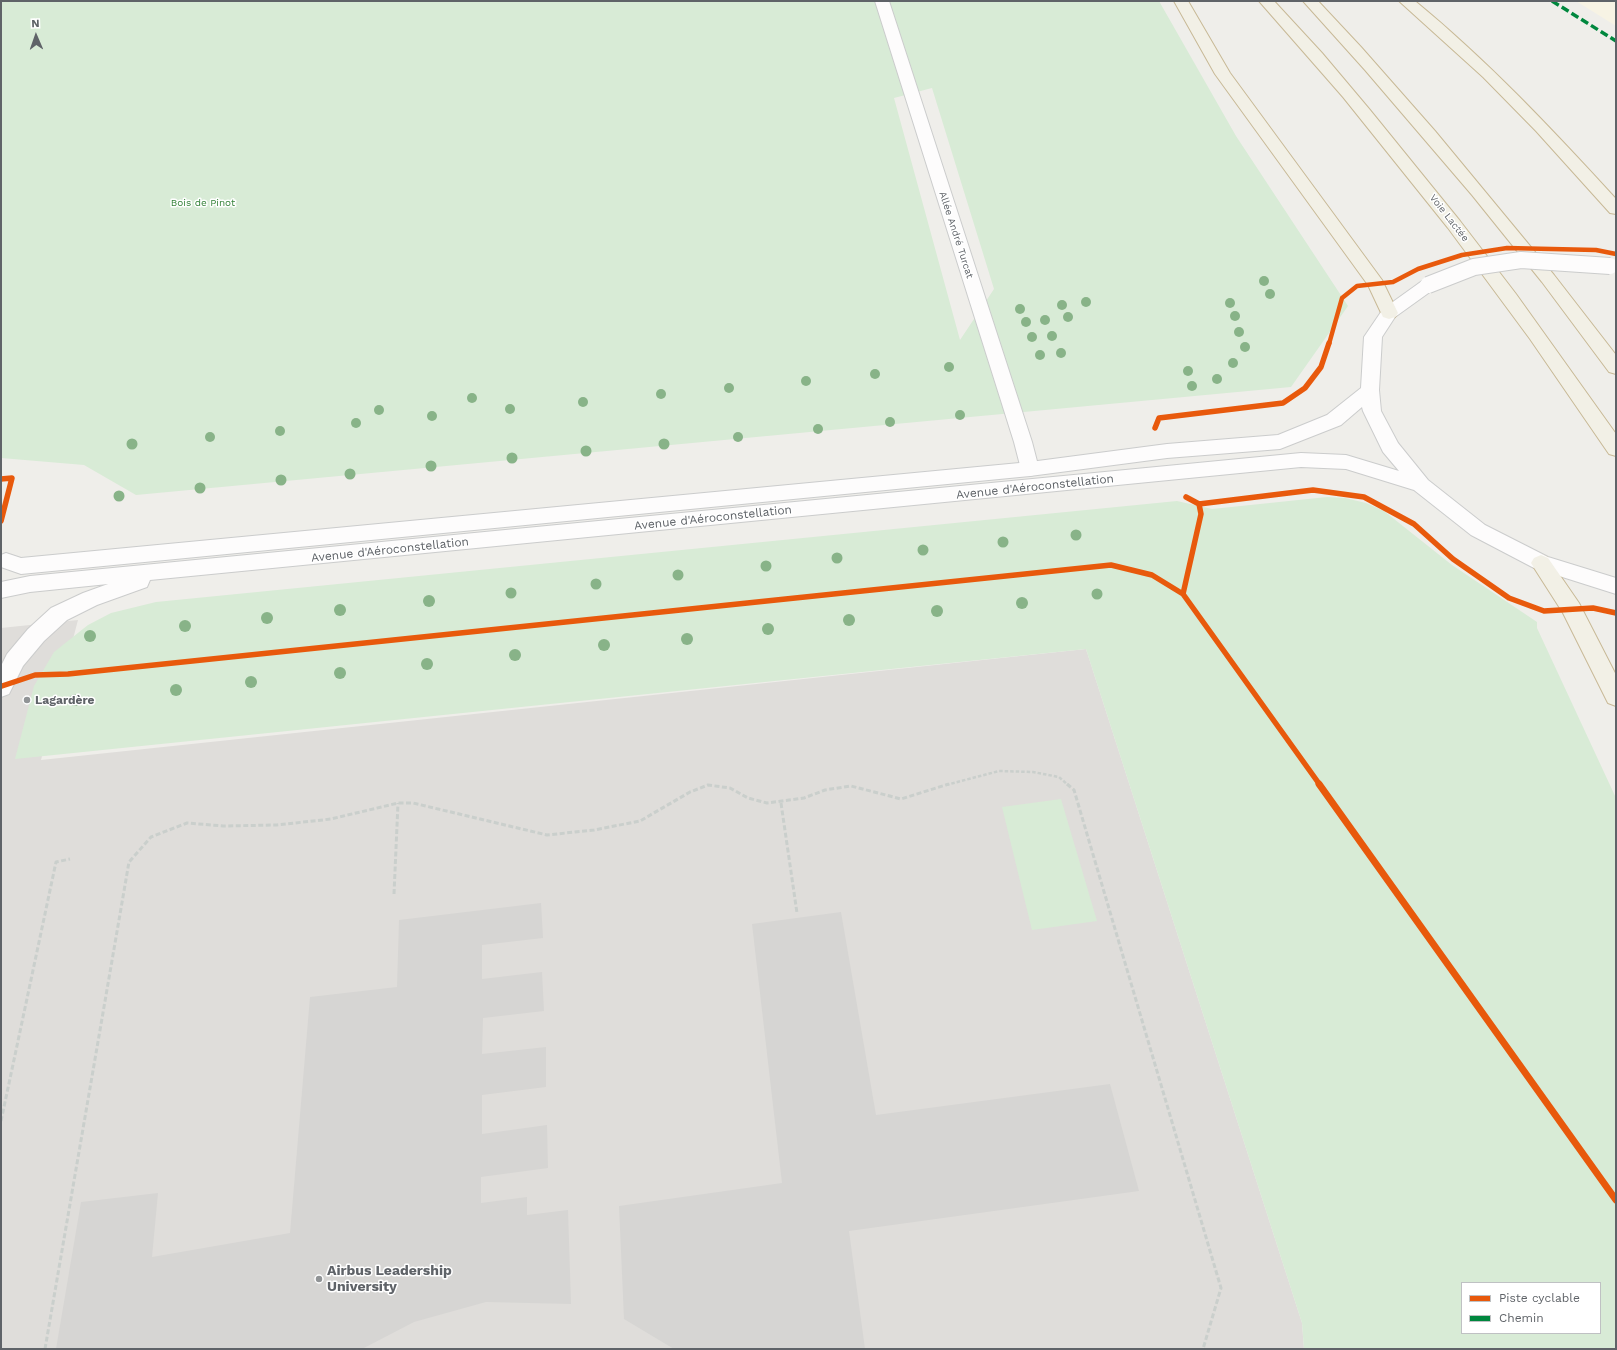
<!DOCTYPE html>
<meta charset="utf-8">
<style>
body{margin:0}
#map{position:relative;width:1617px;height:1350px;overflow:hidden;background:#efeeea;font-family:"Work Sans",sans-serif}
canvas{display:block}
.frame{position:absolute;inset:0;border:2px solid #5f6368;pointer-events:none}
.legend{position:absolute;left:1461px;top:1282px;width:140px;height:52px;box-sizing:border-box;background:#fff;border:1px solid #bfc1c3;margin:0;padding:5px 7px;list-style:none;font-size:12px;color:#5f6368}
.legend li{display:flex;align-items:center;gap:8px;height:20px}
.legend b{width:20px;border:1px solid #bfc1c3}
.north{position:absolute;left:16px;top:16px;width:40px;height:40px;-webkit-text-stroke:3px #fff;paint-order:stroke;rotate:358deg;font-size:11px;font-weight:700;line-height:16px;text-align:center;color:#5f6368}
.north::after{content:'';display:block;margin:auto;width:14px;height:18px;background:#5f6368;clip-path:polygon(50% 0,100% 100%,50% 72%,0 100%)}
</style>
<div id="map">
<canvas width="1617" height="1350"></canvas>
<div class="frame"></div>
<ul class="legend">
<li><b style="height:5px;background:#e8590c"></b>Piste cyclable</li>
<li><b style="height:5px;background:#00873e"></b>Chemin</li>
</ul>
<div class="north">N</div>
</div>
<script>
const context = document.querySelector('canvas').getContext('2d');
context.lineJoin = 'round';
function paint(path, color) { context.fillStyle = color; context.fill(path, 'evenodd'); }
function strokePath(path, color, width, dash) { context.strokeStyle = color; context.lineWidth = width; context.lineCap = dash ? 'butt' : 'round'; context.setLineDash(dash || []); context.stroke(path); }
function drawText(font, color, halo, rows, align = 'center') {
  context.font = font + ' "Work Sans",sans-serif'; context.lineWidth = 3; context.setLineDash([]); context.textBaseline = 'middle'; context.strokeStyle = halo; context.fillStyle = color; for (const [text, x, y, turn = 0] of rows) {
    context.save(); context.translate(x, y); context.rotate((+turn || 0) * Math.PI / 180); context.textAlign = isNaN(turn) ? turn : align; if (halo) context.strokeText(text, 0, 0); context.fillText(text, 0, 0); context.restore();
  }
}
paint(new Path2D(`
 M1576,1h40v25z`), '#f7f3e4');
paint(new Path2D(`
 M78,620l-37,140 1045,-111 216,674 2,26h-1303v-721z`), '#dfddda');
paint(new Path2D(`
 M1,1h1158l77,135 112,170 -57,81 -1155,108 -52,-30 -83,-7zM932,88l62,201 -34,51 -66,-242z
 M1327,497l18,1 21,5 18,8 68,54 85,57v6l79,170v551h-312l-2,-26 -216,-674 -1071,110 19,-73 20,-34 34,-27 23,-12 45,-11 1021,-101 35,8zM1462,1283h138v50h-138z
 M1061,799l36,122 -65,9 -30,-123z`), '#d8ebd6');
paint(new Path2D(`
 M541,903l2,35 -61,7v34l60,-7 2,39 -61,7 -1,36 64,-7v40l-64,8v39l65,-9 1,43 -67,9v26l46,-6v18l41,-5 3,94 -85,-2 -72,20 -52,27h-306l25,-147 77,-9 -6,64 138,-24 20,-236 87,-10 2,-67z
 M841,912l35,203 234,-31 29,107 -290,40 16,118h-191l-50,-30 -5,-113 163,-23 -30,-259z`), '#d6d5d3');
const service = new Path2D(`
 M875,1h14l143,441 7,27 -2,5 -7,2 -7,-2 -2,-5 -7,-27z`);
const tertiary = new Path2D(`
 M1428,279l6,2 3,4 -3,4 -39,28 -13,20 -3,53 2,21 17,32 30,37 57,45 63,32 68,21v16l-82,-26 -63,-33 -57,-45 -68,-21 -45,-2 -1151,113 -3,7 -50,18 -30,15 -23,21 -21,25 -14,28 -8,3v-31l6,-12 21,-25 23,-21 32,-15 25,-9 -78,8 -29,6v-16l29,-6 1271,-123 45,2 53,16 -16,-19 -20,-41 -1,-4 -21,18 -61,24 -113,9 -137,18 -1009,98 -20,-7v-12l5,-2 15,5 1009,-96 137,-18 111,-9 49,-20 34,-27 3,-51 19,-28 39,-28z`);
const trunk = new Path2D(`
 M1174,1h14l42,72 152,207 16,33 -3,4 -6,2 -6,-2 -15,-32 -153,-211z
 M1259,1h15l48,52 48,57 90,111 56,73 100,140v22l-7,-2 -79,-115 -82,-111 -105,-131z
 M1303,1h15l43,46 74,84 119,144 62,80v19l-7,-2 -67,-90 -70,-87 -107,-125z
 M1399,1h16c73,60 137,128 201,198v15l-6,-1 -74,-82 -53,-54z
 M1541,555l7,3 31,45 37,72v31l-8,-3 -45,-90 -32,-50 3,-5z`);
strokePath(service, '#cbcccc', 2);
strokePath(tertiary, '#cbcccc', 2);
strokePath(trunk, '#c8b996', 2);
strokePath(new Path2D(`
 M946,785l53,-14 34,1 26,5 9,8`), '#cacfcc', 2.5, [3.5, 2]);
strokePath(new Path2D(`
 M1067,784l7,6 147,498 -18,61
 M781,803l16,110
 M394,894l4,-91
 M1,1121l55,-259 14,-3
 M45,1349l84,-487 22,-25 36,-14 36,3 54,-1 54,-6 67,-16h15l134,32 47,-5 46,-9 50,-29 18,-7 22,3 18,10 19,5 37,-5 21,-8 26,-4 50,13 48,-15`), '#cacfcc', 3, [5, 2.5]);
paint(service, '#fdfcfc');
paint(tertiary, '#fdfcfc');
paint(trunk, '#f2f0e6');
const tertiaryBridge = new Path2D(`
 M1428,285l46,-18 47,-7 89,6`);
strokePath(tertiaryBridge, '#cbcccc', 18, []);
strokePath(tertiaryBridge, '#fdfcfc', 16);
strokePath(new Path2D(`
 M1552,1l64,40`), '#00873e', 3.5, [8, 3.5]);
strokePath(new Path2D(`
 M1329,344l13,-46 15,-12 36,-4 25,-13 44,-14 45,-7 89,2 20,4`), '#e8590c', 4.5);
strokePath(new Path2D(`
 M1155,428l4,-10 124,-15 22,-15 16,-21 8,-24
 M1,479l11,-1 -11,43
 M1186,497l13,7 114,-14 51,7 50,27 39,35 56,39 35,13 49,-3 23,5
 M1183,594l18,-80 -2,-10
 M2,686l33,-11 33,-1 1043,-109 41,10 31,19 137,191`), '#e8590c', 5.5);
strokePath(new Path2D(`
 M1319,784l297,416`), '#e8590c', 7);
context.fillStyle = '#88b388';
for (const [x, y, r] of [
 [1264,281,5],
 [1270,294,5],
 [1086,302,5],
 [1230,303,5],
 [1062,305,5],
 [1020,309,5],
 [1235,316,5],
 [1068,317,5],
 [1045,320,5],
 [1026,322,5],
 [1239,332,5],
 [1052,336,5],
 [1032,337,5],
 [1245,347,5],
 [1061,353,5],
 [1040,355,5],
 [1233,363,5],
 [949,367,5],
 [1188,371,5],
 [875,374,5],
 [1217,379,5],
 [806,381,5],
 [1192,386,5],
 [729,388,5],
 [661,394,5],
 [472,398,5],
 [583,402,5],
 [510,409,5],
 [379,410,5],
 [960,415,5],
 [432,416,5],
 [890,422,5],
 [356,423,5],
 [818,429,5],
 [280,431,5],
 [210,437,5],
 [738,437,5],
 [132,444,5.5],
 [664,444,5.5],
 [586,451,5.5],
 [512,458,5.5],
 [431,466,5.5],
 [350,474,5.5],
 [281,480,5.5],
 [200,488,5.5],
 [119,496,5.5],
 [1076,535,5.5],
 [1003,542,5.5],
 [923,550,5.5],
 [837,558,5.5],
 [766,566,5.5],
 [678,575,5.5],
 [596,584,5.5],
 [511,593,5.5],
 [1097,594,5.5],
 [429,601,6],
 [1022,603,6],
 [340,610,6],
 [937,611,6],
 [267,618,6],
 [849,620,6],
 [185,626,6],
 [768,629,6],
 [90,636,6],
 [687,639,6],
 [604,645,6],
 [515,655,6],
 [427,664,6],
 [340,673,6],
 [251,682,6],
 [176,690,6],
 [75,700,6]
]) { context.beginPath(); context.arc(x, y, r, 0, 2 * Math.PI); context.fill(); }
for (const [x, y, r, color] of [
 [27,700,4,"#919496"],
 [319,1279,4,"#919496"]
]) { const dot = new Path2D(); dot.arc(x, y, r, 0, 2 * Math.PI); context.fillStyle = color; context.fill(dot); strokePath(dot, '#fff', 1.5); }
drawText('10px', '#348238', '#fff', [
 ["Bois de Pinot",203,203]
]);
drawText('10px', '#5f6368', '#fff', [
 ["Voie Lactée",1449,218,52],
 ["Allée André Turcat",956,235,72]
]);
drawText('12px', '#5f6368', '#fff', [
 ["Avenue d'Aéroconstellation",1035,487,-6],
 ["Avenue d'Aéroconstellation",713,518,-6],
 ["Avenue d'Aéroconstellation",390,550,-6]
]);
drawText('bold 12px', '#5f6368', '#fff', [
 ["Lagardère",35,700]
], 'left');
drawText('bold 14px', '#5f6368', '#fff', [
 ["Airbus Leadership",327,1271],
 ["University",327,1287]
], 'left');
</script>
